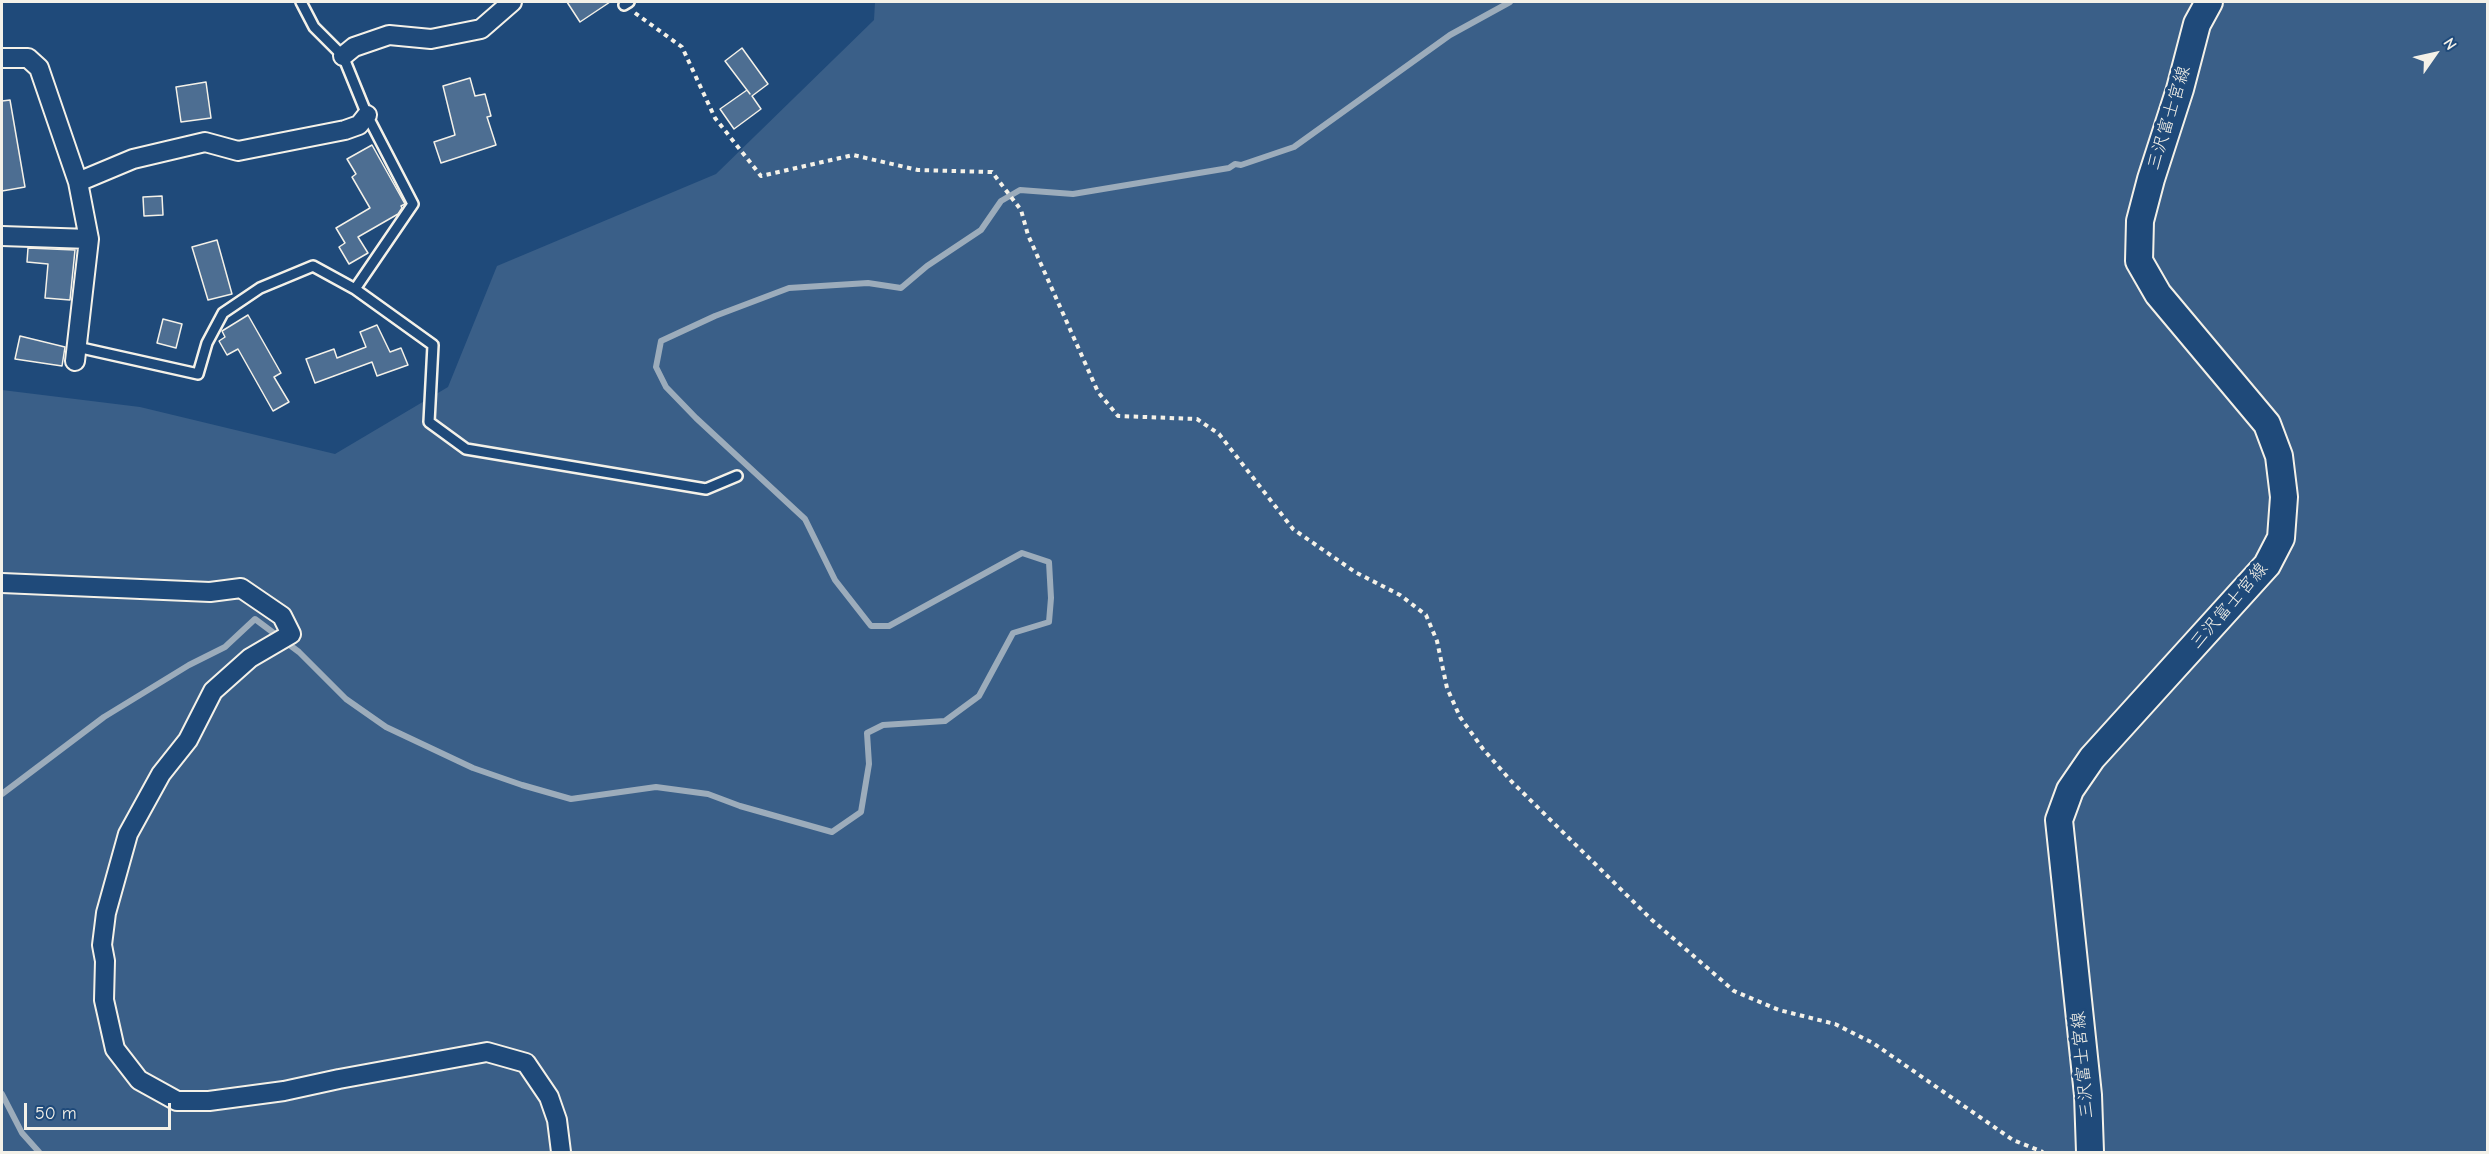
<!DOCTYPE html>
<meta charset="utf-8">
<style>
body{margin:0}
#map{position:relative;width:2489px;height:1154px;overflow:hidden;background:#1f4a7a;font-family:"Comic Neue",sans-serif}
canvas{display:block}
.frame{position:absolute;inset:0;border:3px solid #f4f1e8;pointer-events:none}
.north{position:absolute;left:2405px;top:24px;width:60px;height:60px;-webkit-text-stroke:4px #1f4a7a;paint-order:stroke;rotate:56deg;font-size:16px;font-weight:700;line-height:24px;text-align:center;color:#f4f1e8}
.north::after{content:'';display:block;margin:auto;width:21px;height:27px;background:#f4f1e8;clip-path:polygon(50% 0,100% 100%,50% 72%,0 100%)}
.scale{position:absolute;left:24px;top:1103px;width:147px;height:27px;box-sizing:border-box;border:3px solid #f4f1e8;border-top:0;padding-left:8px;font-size:18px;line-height:21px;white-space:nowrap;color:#f4f1e8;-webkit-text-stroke:4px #1f4a7a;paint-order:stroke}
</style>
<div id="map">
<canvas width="2489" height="1154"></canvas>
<div class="frame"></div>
<div class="north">N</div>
<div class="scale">50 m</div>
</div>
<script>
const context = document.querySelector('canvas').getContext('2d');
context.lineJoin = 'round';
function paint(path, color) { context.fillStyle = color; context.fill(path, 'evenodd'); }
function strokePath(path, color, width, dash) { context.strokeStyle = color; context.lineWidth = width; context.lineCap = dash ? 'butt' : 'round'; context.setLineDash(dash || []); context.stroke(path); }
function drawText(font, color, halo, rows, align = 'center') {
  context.font = font + ' "Comic Neue","Klee One",sans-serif'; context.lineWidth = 6; context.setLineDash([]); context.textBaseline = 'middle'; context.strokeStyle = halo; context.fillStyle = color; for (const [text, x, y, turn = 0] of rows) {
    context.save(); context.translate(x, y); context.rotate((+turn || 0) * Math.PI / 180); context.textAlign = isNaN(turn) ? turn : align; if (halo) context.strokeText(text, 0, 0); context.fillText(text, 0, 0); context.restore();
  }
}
paint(new Path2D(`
 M875,2h1612v1150h-2485v-762l138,17 195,47 113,-67 49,-121 219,-92 158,-154z`), '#3a5f88');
strokePath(new Path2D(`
 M2,794l102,-77 85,-52 36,-18 30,-28 44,33 47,47 40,28 87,41 49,17 49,14 85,-12 52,7 32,12 92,26 29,-20 8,-48 -2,-31 16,-8 62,-4 34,-25 34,-63 36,-11 2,-24 -2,-36 -27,-9 -133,73h-18l-36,-46 -30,-61 -109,-101 -30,-31 -10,-20 5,-26 54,-25 74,-28 79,-5 33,5 26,-22 54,-36 20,-29 19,-11 53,4 156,-26 6,-4 6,1 53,-18 156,-112 60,-33
 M2,1094l20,39 17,19`), '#9cacbb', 6);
const building = new Path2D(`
 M567,2h43l-30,20z
 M742,48l26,36 -16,12 9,13 -27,20 -14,-20 27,-19 3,4 -25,-33z
 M470,78l5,18 10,-2 6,22 -4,1 9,28 -55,18 -7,-21 21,-7 -12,-49z
 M206,82l5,36 -30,4 -5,-35z
 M10,100l15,87 -23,4v-90z
 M372,145l33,59 -4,2 1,2 -4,6 -40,23 10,16 -19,11 -10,-17 6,-4 -9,-15 34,-20 -18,-31 4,-3 -9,-15z
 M162,196l1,19 -19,1 -1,-19z
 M217,240l15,54 -24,6 -16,-53z
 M28,248l47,2 -5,50 -25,-2 3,-34 -21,-2z
 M248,315l33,58 -7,4 15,25 -16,9 -35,-62 -11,6 -8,-14 6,-4 -3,-6z
 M163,319l19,5 -6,24 -19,-5z
 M377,325l13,27 11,-4 7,17 -31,11 -5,-14 -57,21 -9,-24 28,-10 3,9 29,-11 -6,-15z
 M20,336l45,11 -3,19 -47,-7z`);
paint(building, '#4d6e92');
strokePath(building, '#f4f1e8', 1.5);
const service = new Path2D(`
 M301,2l13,25 29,29 24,59 46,89 -58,85 78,56 -4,77 37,27 240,40 31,-13
 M624,5l5,-3
 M77,347l121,27 9,-31 16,-30 37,-25 53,-22 42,23`);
const minor = new Path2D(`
 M343,56l11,-9 35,-12 42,4 50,-10 31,-27
 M2,58h26l11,10 39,114 11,57 -14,122
 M78,182l55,-23 72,-17 33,9 107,-21 14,-5 8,-10
 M2,236l87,3
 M2,583l208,9 31,-4 41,28 9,18 -41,24 -37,33 -25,49 -27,34 -33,60 -22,79 -4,32 3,16 -1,39 11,49 24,31 38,21h32l75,-10 55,-12 148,-27 39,11 23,34 8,23 4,32`);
const secondary = new Path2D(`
 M2090,1152l-2,-57 -29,-275 11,-30 22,-32 175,-193 14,-27 3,-41 -5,-41 -12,-32 -109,-130 -19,-33 1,-40 11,-42 29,-90 17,-65 12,-22`);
strokePath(service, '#f4f1e8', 14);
strokePath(minor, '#f4f1e8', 22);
strokePath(secondary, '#f4f1e8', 30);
strokePath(new Path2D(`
 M635,13l47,34 33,71 46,58 92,-21 65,15 74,2 29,38 7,25 70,157 20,24 79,3 22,15 74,95 62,43 45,23 26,20 11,26 10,47 13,29 23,32 29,33 140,138 82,71 45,19 56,14 38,19 140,97 30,12`), '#f4f1e8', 4, [4.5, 4.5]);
strokePath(service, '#1f4a7a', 9);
strokePath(minor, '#1f4a7a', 18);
strokePath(secondary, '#1f4a7a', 26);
drawText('18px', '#f4f1e8', '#1f4a7a', [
 ["三沢富士宮線",2169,118,-73],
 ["三沢富士宮線",2229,606,-49],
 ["三沢富士宮線",2083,1065,-95]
]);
</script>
